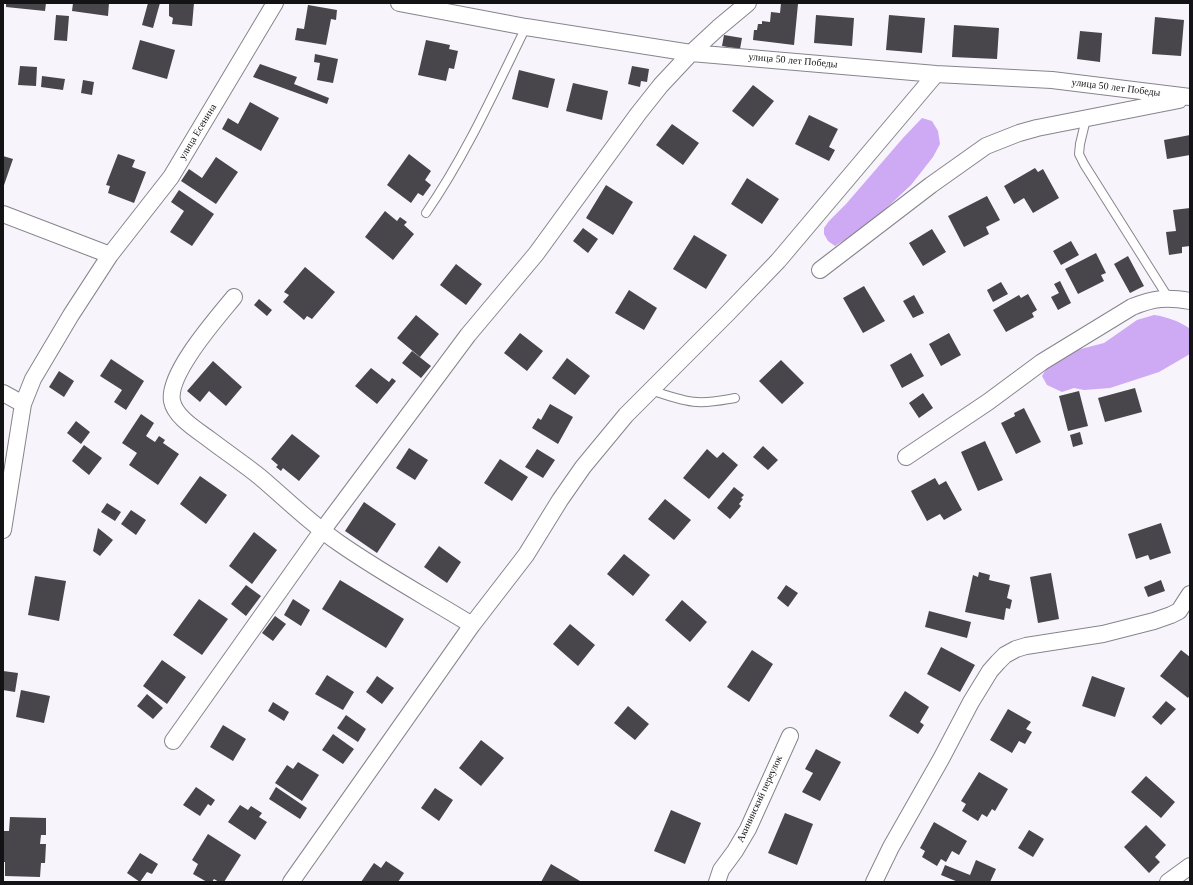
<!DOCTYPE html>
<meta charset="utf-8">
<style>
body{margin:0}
#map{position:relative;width:1193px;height:885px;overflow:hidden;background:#f8f4fc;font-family:Georgia,serif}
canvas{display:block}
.frame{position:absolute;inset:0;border:4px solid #131215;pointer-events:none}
</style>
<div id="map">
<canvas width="1193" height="885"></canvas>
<div class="frame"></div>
</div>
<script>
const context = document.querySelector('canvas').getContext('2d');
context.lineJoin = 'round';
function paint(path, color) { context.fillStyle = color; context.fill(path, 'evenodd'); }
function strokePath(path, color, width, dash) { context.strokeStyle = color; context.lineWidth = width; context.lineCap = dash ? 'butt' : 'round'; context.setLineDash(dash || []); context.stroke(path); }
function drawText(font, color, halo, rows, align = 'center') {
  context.font = font + ' Georgia,serif'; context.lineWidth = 4; context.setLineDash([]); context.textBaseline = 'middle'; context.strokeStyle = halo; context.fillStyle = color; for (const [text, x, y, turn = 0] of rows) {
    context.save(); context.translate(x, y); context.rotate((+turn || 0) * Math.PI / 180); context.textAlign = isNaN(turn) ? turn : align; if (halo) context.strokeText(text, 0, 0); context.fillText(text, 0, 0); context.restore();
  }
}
paint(new Path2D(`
 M922,118l10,3 6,10 2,13 -7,13 -22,28 -33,31 -29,21 -14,9 -7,-5 -4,-7v-6l5,-7 17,-17 57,-66z
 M1154,315c14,2 24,6 35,13l1,26 -31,18 -49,16 -26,2 -10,-2 -12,4 -15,-7 -5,-9 6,-10 21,-14 35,-9 33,-23z`), '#cea9f4');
paint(new Path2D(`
 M6,3h40l-1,8 -39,-4z
 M73,3h36l-1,13 -36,-5z
 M148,3h12l-7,25 -11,-3z
 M169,3h25l-2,23 -20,-2 1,-6 -4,-2z
 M781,3l17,1 -4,41 -41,-5 1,-10h3l1,-6h4v-3l8,1 1,-10 9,1z
 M308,5l29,5 -1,10 -5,-1 -5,26 -31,-5 2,-12 7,1z
 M56,15l13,1 -2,25 -13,-1z
 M816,15l38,3 -2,28 -38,-3z
 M889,15l36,3 -3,35 -36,-3z
 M1155,17l29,3 -3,36 -29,-2z
 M954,25l45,3 -2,31 -45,-2z
 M1080,31l22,2 -2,29 -23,-3z
 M724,35l18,3 -2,11 -18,-3z
 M140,40l35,10 -8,29 -35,-10z
 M426,40l24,5 -1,4 9,2 -4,18 -5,-1 -3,13 -28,-6z
 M315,54l23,5 -5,24 -16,-3 3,-17 -6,-1z
 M260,64l37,13 -3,7 35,14 -2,6 -74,-27z
 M20,66l17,1 -1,19 -18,-1z
 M632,66l17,3 -2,13 -6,-1 -1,6 -12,-3z
 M519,70l36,9 -7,29 -36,-9z
 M42,76l23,3 -2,11 -22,-3z
 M83,80l11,2 -2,13 -11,-2z
 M573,83l35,8 -6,29 -36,-9z
 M753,85l21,16 -21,26 -21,-16z
 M250,102l29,16 -18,33 -39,-22 6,-11 10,6z
 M809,115l29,14 -9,18 6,3 -6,11 -34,-17z
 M672,124l27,19 -16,22 -27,-20z
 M1190,135v20l-23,4 -3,-19z
 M118,154l17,6 -3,7 14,5 -12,31 -26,-10 2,-7 -4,-1z
 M409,154l22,17 -6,9 6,5 -8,11 -5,-3 -7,10 -24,-18z
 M3,156l10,3 -10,29z
 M216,157l22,15 -22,32 -35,-23 8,-12 13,9z
 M1035,168l3,4 5,-3 16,29 -26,15 -9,-15 -10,6 -10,-18z
 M747,178l32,21 -17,25 -31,-20z
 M606,185l27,17 -20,33 -27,-17z
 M179,190l35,24 -22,32 -22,-14 14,-21 -13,-9z
 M987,196l13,24 -14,7 3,7 -25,13 -16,-31z
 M1190,208v38l-8,1v6l-13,2 -3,-23 10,-1 -3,-21z
 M385,211l12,10 3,-4 7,5 -3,3 10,9 -21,26 -28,-23z
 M583,228l15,11 -10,14 -15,-12z
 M932,229l14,23 -23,14 -14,-23z
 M694,235l33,20 -21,34 -33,-20z
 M1071,241l8,14 -18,10 -8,-14z
 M1096,253l10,20 -5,2 3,6 -26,13 -13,-25z
 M1128,256l16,30 -14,7 -16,-29z
 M456,264l26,20 -16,21 -26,-20z
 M305,267l30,25 -23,27 -5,-3 -3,4 -21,-18 6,-7 -5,-3z
 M1060,281l11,22 -13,7 -7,-13 8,-4 -5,-9z
 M1001,282l7,12 -15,8 -6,-12z
 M864,286l21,35 -22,12 -20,-35z
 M629,290l28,18 -13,22 -29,-17z
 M1028,294l9,16 -5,3 2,4 -28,15 -13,-22 26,-15 2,3z
 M914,295l10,18 -11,5 -10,-17z
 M259,299l13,11 -5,6 -13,-11z
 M416,315l23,19 -19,23 -23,-19z
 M520,333l23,18 -16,20 -23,-18z
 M949,333l12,22 -20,11 -12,-22z
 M412,351l19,15 -10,12 -19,-15z
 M911,353l13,23 -22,12 -12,-23z
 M567,358l23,18 -15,19 -23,-17z
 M111,359l33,22 -18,29 -12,-8 8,-12 -22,-14z
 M781,360l23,23 -22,21 -23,-23z
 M213,361l29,26 -16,19 -17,-15 -9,11 -13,-11z
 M371,368l18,14 3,-4 4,3 -19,23 -22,-18z
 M59,371l15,10 -10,16 -15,-10z
 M1135,388l7,24 -37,10 -7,-24z
 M1079,391l9,35 -20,5 -9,-35z
 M923,393l10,15 -14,10 -10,-15z
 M550,404l23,13 -15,27 -26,-16 6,-10 3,2z
 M1024,408l17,34 -25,12 -15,-31 14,-7 -1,-3z
 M141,414l13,9 -8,13 9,6 4,-6 6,4 -2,3 16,11 -21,31 -29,-20 8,-12 -15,-10z
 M76,421l14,11 -9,12 -14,-11z
 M1080,432l3,12 -10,3 -3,-12z
 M292,434l28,22 -21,25 -16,-13 -2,3 -5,-4 2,-2 -7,-6z
 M985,441l18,39 -25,11 -17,-39z
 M84,445l18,13 -13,17 -17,-14z
 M763,446l15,14 -10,10 -15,-13z
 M409,448l19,12 -13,20 -19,-12z
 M537,449l18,11 -12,18 -18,-11z
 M707,449l10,9 6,-6 15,13 -29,34 -26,-21z
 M500,459l28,18 -16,24 -28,-18z
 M200,476l27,19 -21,29 -26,-20z
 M935,478l4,7 7,-4 16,29 -18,10 -4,-6 -13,7 -16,-30z
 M734,487l10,8 -3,3 2,1 -4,5 2,2 -11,13 -13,-11z
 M665,499l26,21 -17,20 -26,-21z
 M364,502l32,22 -19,29 -32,-22z
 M107,503l14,9 -6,9 -14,-9z
 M131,510l15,10 -10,15 -15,-11z
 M1161,523l10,30 -21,7 -2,-5 -12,4 -8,-25z
 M98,528l15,12 -13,16 -7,-5z
 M254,532l23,18 -25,34 -23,-18z
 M439,546l22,16 -14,21 -23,-16z
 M624,554l26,21 -17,21 -26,-22z
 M979,572l11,3 -1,5 21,5 -3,13 5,2 -2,9 -4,-1 -2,12 -39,-8 8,-37 5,2z
 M1051,573l8,46 -21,4 -8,-46z
 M35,576l31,5 -7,40 -31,-6z
 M340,580l64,39 -18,29 -64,-39z
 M1161,580l4,11 -17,6 -4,-10z
 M246,585l15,11 -15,20 -15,-12z
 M786,585l12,8 -10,14 -11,-9z
 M199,599l29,20 -26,36 -29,-20z
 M293,599l17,11 -9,16 -17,-11z
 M682,600l25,22 -17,20 -25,-22z
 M929,611l42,11 -4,16 -42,-11z
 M275,616l11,8 -13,17 -11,-8z
 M570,624l25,21 -17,21 -25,-22z
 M941,647l34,18 -15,27 -33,-18z
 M752,650l21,14 -24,38 -22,-15z
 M1181,650l9,7v38l-2,3 -28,-22z
 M162,660l24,17 -19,27 -24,-18z
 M3,671l15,2 -3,19 -12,-2z
 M327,675l27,17 -11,18 -28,-16z
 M377,676l17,12 -12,16 -16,-12z
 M1092,676l33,12 -10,29 -33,-11z
 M21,690l29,6 -6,27 -28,-6z
 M905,691l24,16 -9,15 4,3 -6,9 -29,-18z
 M147,694l16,14 -10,11 -16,-13z
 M1166,701l10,8 -15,16 -9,-8z
 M273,702l16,10 -5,9 -16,-10z
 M628,706l21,18 -14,16 -21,-17z
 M1008,709l23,13 -5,7 6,3 -7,12 -6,-3 -7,12 -22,-13z
 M346,715l20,14 -8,13 -21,-14z
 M223,725l23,14 -13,22 -23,-14z
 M333,734l21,15 -11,15 -21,-14z
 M481,740l23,18 -23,28 -22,-18z
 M816,749l25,13 -21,39 -18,-9 11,-19 -8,-4z
 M298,762l21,13 -17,26 -27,-18 12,-18 6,4z
 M979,772l29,17 -13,22 -3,-2 -5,8 -5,-3 -4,7 -16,-10 4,-7 -5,-3z
 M1146,776l29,26 -14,16 -30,-26z
 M196,787l19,13 -4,6 -3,-2 -8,12 -17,-11z
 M276,787l31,21 -7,11 -31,-20z
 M435,788l18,12 -14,21 -18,-13z
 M240,805l8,5 3,-4 11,7 -3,4 8,5 -12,18 -27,-18z
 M671,810l30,13 -16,41 -31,-13z
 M785,813l28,11 -16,41 -29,-12z
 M10,817l36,1v17h-5l-1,9h6l-1,19h-4l-1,14 -35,-1v-14h-2v-31h6z
 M934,822l33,19 -8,14 -7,-4 -6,11 -5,-3 -4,7 -15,-9 3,-6 -5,-3z
 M1146,825l20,20 -11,12 5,5 -11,11 -25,-26z
 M1029,830l15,9 -11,18 -15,-9z
 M208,834l33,21 -17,27h-5l-5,-3 -2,3h-5l-14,-8 5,-10 -6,-4z
 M140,853l18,11 -6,10 -5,-2 -7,10 -13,-9z
 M976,860l20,9 -6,13h-32l-17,-7 4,-10 25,10z
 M386,861l18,12 -6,9h-37l13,-19 7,5z
 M551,864l29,17 -1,1h-38z`), '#48454b');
const service = new Path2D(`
 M1086,119l-6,25 -1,10 5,10 85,135
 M426,213c40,-58 69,-123 100,-186
 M651,390c15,5 30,11 46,12 13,1 26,-2 38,-4`);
const minor = new Path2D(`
 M399,3l127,24 165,26 245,21 116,6 138,17
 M3,214l107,41
 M820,270l111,-85 55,-39 33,-13 18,-5 142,-28
 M234,297c-17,21 -67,77 -62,104 3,16 25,29 37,38 17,13 35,25 51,38 26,22 51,47 79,66 43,30 89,55 133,82
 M3,393l20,11 10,-25 38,-64 39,-60 61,-78 104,-174
 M906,457l82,-55 54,-40 90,-55c22,-9 35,-10 58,-6
 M3,530l20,-126
 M173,741l149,-210 146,-196 68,-81 102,-140 23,-29 30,-32 27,-25 30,-25
 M291,882l181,-257 54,-70 34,-55 23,-33 43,-52 101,-101 51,-53 158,-187
 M717,882l4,-12 14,-19 13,-22 42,-93
 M874,882l17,-35 50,-88 30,-57 19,-31 8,-9 7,-7 11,-6 10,-3 77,-12 51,-13 17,-6 8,-4 11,-17
 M1168,882l22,-16`);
strokePath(service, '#87848b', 10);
strokePath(minor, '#87848b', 18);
strokePath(service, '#fff', 8);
strokePath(minor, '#fff', 16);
drawText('10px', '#131215', '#fff', [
 ["улица 50 лет Победы",793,61,5],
 ["улица 50 лет Победы",1116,88,7],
 ["улица Есенина",198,132,-59],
 ["Акининский переулок",760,799,-65]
]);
</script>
